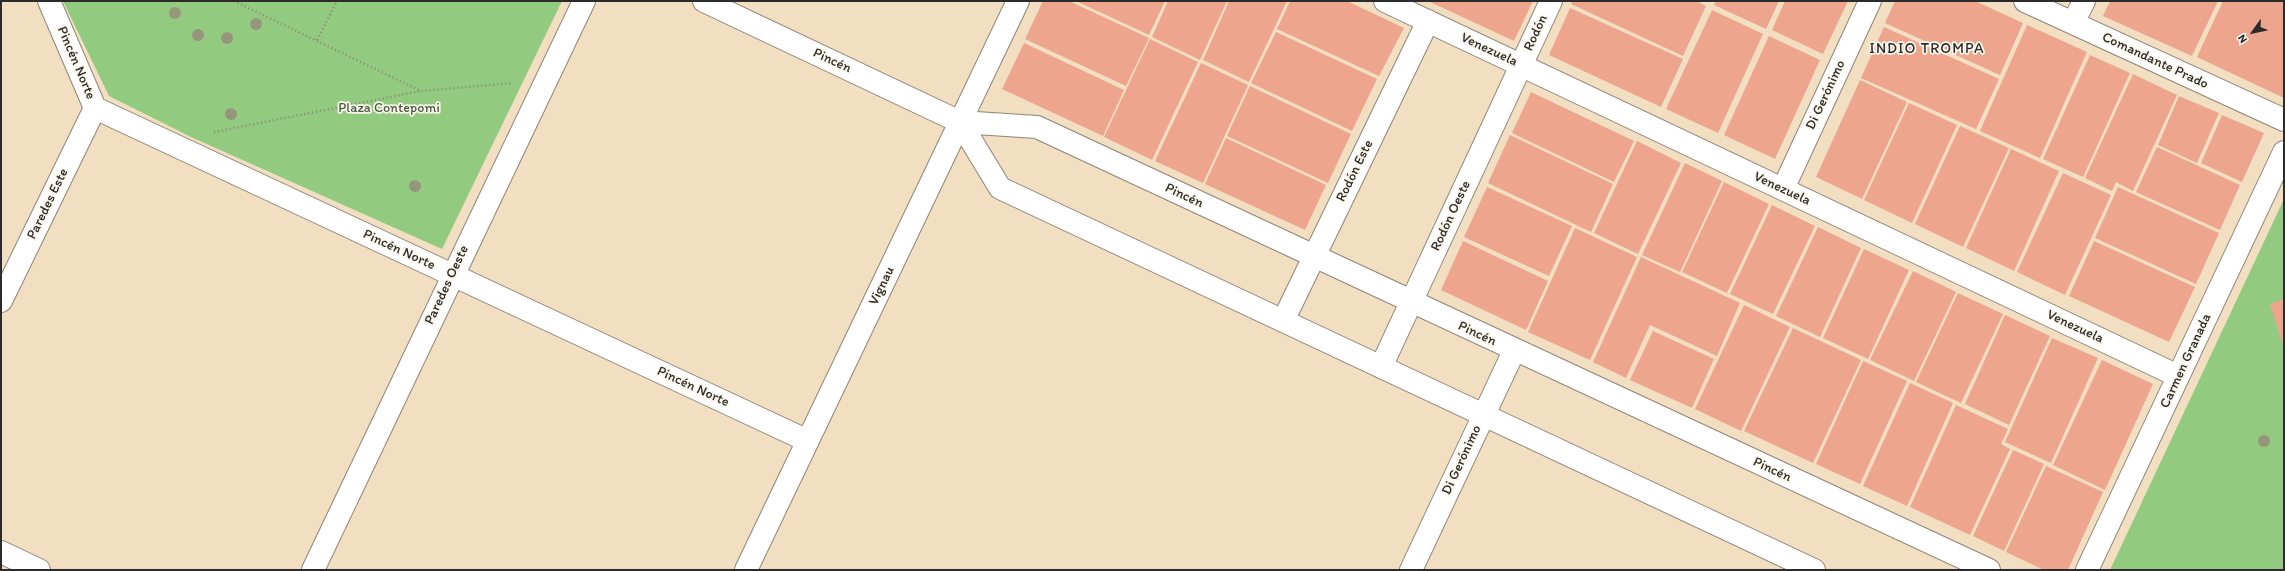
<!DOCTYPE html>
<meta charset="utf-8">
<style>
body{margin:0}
#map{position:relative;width:2285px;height:571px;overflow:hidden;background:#f2dec1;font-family:Itim,sans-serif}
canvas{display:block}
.frame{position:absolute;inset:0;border:2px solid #2b2b2b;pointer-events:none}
.north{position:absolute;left:2233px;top:12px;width:40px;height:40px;-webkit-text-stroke:3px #fbf7ec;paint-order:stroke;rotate:237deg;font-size:11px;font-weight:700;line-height:16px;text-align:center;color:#2b2b2b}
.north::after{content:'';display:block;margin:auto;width:14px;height:18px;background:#2b2b2b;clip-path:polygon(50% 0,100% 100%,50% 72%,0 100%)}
</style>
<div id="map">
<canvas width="2285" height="571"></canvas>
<div class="frame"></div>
<div class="north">N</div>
</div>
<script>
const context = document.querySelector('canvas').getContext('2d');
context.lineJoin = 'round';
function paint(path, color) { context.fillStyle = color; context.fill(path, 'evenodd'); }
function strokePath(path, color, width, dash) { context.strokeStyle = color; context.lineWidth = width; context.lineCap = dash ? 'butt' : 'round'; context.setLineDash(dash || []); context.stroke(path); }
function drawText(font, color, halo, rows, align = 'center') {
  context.font = font + ' Itim,sans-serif'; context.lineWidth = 3.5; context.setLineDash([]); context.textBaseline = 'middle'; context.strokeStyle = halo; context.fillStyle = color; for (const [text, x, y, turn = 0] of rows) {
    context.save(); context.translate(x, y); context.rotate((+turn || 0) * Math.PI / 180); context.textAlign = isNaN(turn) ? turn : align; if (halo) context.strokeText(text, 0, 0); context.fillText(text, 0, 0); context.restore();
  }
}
paint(new Path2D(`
 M63,1h499l-120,248 -251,-112 -82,-41z
 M2284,199v371h-174z`), '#92cb7f');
paint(new Path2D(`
 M1043,1h26l80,37 -23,48 -101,-47z
 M1076,1h89l-16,34z
 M1168,1h59l-27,59 -48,-23z
 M1229,1h58l-38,81 -46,-22z
 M1290,1h57l57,27 -25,48 -102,-47z
 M1428,1h105l-19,40z
 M1573,1h123l10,5 -23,50 -112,-52z
 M1716,1h63l-13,28 -52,-24z
 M1785,1h63l-25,53 -51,-24z
 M1895,1h80l48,22 -23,52 -115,-52z
 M2110,1h108l-26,55 -89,-40z
 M2223,1h61v97l-87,-41z
 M1570,8l113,51 -22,48 -112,-52z
 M1712,10l51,24 -45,99 -52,-24z
 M2027,25l60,27 -47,106 -60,-27z
 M1884,27l115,52 -23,50 -115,-51z
 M1276,32l101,47 -25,52 -101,-48z
 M1769,36l51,24 -45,99 -51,-24z
 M1150,39l48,23 -46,98 -48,-23z
 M1024,43l100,47 -21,46 -101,-47z
 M2090,55l40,18 -47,104 -40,-18z
 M1201,63l47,22 -45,98 -48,-22z
 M2133,74l44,21 -44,96 -17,-9 -4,9 -27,-13z
 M1860,80l47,22 -45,97 -46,-22z
 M1250,86l101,48 -23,49 -101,-47z
 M1531,92l103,49 -20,41 -102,-49z
 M2179,96l40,17 -22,50 -39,-18z
 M1909,103l48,22 -45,98 -48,-23z
 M2222,115l42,18 -22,49 -41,-19z
 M1960,126l49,22 -46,99 -48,-23z
 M1510,135l103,49 -22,48 -103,-49z
 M1226,138l100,47 -21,45 -100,-46z
 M1637,141l44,22 -43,91 -44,-21z
 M2157,147l83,38 -20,45 -84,-38z
 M2011,149l48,22 -45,100 -48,-23z
 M1685,163l37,18 -42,91 -38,-17z
 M2063,173l48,22 -46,100 -48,-23z
 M1724,182l45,22 -42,89 -45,-21z
 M1487,187l85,39 -23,50 -85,-39z
 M2118,187l101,46 -23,51 -101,-46z
 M1772,205l43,21 -42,88 -43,-20z
 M1818,227l43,21 -41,89 -44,-21z
 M1575,228l62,29 -47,103 -62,-28z
 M1463,241l85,40 -22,49 -85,-40z
 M2094,241l101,46 -26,55 -100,-46z
 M1864,249l45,21 -41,89 -45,-21z
 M1641,257l99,46 -23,53 -67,-31 -24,53 -33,-16z
 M1913,271l43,21 -42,89 -44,-21z
 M1958,293l45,21 -42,89 -45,-21z
 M2284,299v49l-14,-44z
 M1744,305l46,22 -49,104 -46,-22z
 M2005,315l45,21 -41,89 -44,-21z
 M1793,328l68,32 -48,103 -69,-32z
 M1653,331l61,28 -22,49 -62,-28z
 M2052,338l46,20 -47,105 -46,-21z
 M2102,360l51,24 -48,106 -52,-25z
 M1863,361l44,20 -47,103 -44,-20z
 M1910,383l43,20 -46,103 -44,-20z
 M1956,405l52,24 -7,15 9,5 -40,86 -60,-28z
 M2013,450l31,14 -40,87 -31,-15z
 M2046,466l57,26 -35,78h-24l-38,-18z`), '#eea58e');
const street = new Path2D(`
 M49,1l46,107 713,333
 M704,1l256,121 77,5 952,443
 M1385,1l793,375
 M2025,1l259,119
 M2073,23l11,-22
 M960,122l40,66 814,382
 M1783,189l87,-188
 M1,301l94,-193
 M1283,321l145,-300
 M1381,367l170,-366
 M1,552l38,18
 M313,570l271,-569
 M746,570l272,-569
 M1411,570l103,-219
 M2087,570l197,-418`);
strokePath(street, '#8e8476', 24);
strokePath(new Path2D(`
 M234,1l187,90 92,-8
 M317,40l20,-39
 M214,132l207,-41`), '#8e8476', 2.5, [1, 3]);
strokePath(street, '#fff', 22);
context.fillStyle = '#96967c';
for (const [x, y] of [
 [175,13],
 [256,24],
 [198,35],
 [227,38],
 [231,114],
 [415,186],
 [2264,441]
]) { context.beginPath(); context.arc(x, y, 6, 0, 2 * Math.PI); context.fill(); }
drawText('14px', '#2b2b2b', '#fbf7ec', [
 ["Rodón",1536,33,-65],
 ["Venezuela",1489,50,25],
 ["Pincén",832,61,25],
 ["Comandante Prado",2155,61,25],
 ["Pincén Norte",76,63,67],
 ["Di Gerónimo",1826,95,-65],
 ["Rodón Este",1355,171,-64],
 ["Venezuela",1782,189,25],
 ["Pincén",1184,196,25],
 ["Paredes Este",48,204,-64],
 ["Rodón Oeste",1451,216,-65],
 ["Pincén Norte",399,250,25],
 ["Paredes Oeste",447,285,-65],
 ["Vignau",882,286,-64],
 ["Venezuela",2075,327,25],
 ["Pincén",1477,334,25],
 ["Carmen Granada",2186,361,-65],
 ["Pincén Norte",693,387,25],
 ["Di Gerónimo",1462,460,-65],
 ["Pincén",1772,470,25]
]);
drawText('14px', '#4a5b44', '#fbf7ec', [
 ["Plaza Contepomi",389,108]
]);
context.letterSpacing = '1px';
drawText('15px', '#2b2b2b', '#fbf7ec', [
 ["INDIO TROMPA",1927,49]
]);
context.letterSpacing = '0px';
</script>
